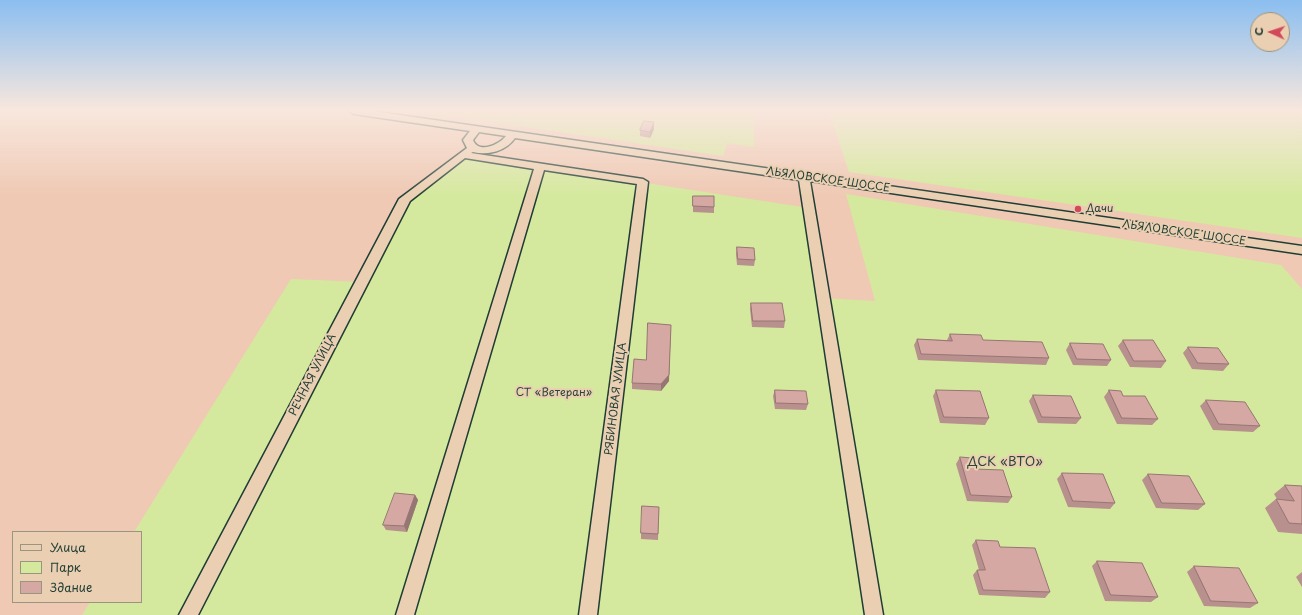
<!DOCTYPE html>
<meta charset="utf-8">
<style>
body{margin:0}
#map{position:relative;width:1302px;height:615px;overflow:hidden;background:#efc9b4;font-family:"Playpen Sans",sans-serif}
canvas{display:block}
.legend{position:absolute;left:12px;top:531px;width:130px;height:72px;box-sizing:border-box;background:#ebcfb2;border:1px solid #999580;margin:0;padding:5px 7px;list-style:none;font-size:12px;color:#1f3d34}
.legend li{display:flex;align-items:center;gap:8px;height:20px}
.legend b{width:20px;border:1px solid #999580}
.north{position:absolute;left:1250px;top:12px;width:40px;height:40px;box-sizing:border-box;background:#ebcfb2;border:1px solid #999580;border-radius:50%;rotate:273deg;font-size:11px;font-weight:700;line-height:16px;text-align:center;color:#1f3d34}
.north::after{content:'';display:block;margin:auto;width:14px;height:18px;background:#d1495b;clip-path:polygon(50% 0,100% 100%,50% 72%,0 100%)}
</style>
<div id="map">
<canvas width="1302" height="615"></canvas>
<ul class="legend">
<li><b style="height:5px;background:#ebcfb2"></b>Улица</li>
<li><b style="height:11px;background:#d4e99d"></b>Парк</li>
<li><b style="height:11px;background:#d6a8a4"></b>Здание</li>
</ul>
<div class="north">С</div>
</div>
<script>
const context = document.querySelector('canvas').getContext('2d');
context.lineJoin = 'round';
function paint(path, color) { context.fillStyle = color; context.fill(path, 'evenodd'); }
function strokePath(path, color, width, dash) { context.strokeStyle = color; context.lineWidth = width; context.lineCap = dash ? 'butt' : 'round'; context.setLineDash(dash || []); context.stroke(path); }
function drawText(font, color, halo, rows, align = 'center') {
  context.font = font + ' "Playpen Sans",sans-serif'; context.lineWidth = 4; context.setLineDash([]); context.textBaseline = 'middle'; context.strokeStyle = halo; context.fillStyle = color; for (const [text, x, y, turn = 0] of rows) {
    context.save(); context.translate(x, y); context.rotate((+turn || 0) * Math.PI / 180); context.textAlign = isNaN(turn) ? turn : align; if (halo) context.strokeText(text, 0, 0); context.fillText(text, 0, 0); context.restore();
  }
}
paint(new Path2D(`
 M419,111h335v36l-27,-4 -4,13z
 M829,111h473v127l-453,-66z
 M463,155l346,53 15,90 51,3 -29,-107 435,71 21,24v326h-1220l8,-13h51v-70h-7l157,-253 70,3 44,-83z`), '#d4e99d');
const minor = new Path2D(`
 M349,111h23l930,135v8l-492,-73 73,434h-18l-66,-435 -284,-42c-9,13 -27,18 -42,14l-2,1 172,26 5,3 -51,433h-18l58,-431 -93,-14 -130,445h-18l138,-446 -69,-11 -55,43 -212,414h-19l220,-416 68,-51 -4,-8 7,-9 -116,-17zM479,132l27,4c-7,9 -28,18 -33,4z`);
strokePath(minor, '#1f3d34', 3);
paint(minor, '#ebcfb2');
paint(new Path2D(`
 M654,129l-4,9 -10,-2v-6z
 M693,196l21,11v6l-21,-1z
 M737,247l18,13 -1,6 -17,-1 -1,-11z
 M751,303l34,18 -1,7 -32,-1 -2,-18z
 M950,334l33,6 66,18 -3,7 -128,-5 -4,-15 3,-6 30,1z
 M1123,340l43,21 -5,7 -31,-1 -12,-21z
 M1070,343l41,17 -4,6 -34,-1 -7,-15z
 M1188,347l41,17 -6,7 -31,-2 -9,-16z
 M669,381l-8,10 -29,-2v-6z
 M775,390l33,14 -2,6 -31,-1 -2,-13z
 M936,390l53,28 -4,7 -45,-2 -7,-27z
 M1109,390l14,6 35,23 -6,6 -35,-1 -13,-27z
 M1033,395l48,23 -5,6 -38,-1 -9,-22z
 M1206,400l54,26 -7,6 -40,-2 -13,-24z
 M960,457l52,40 -4,6 -41,-2 -11,-37z
 M1062,473l53,30 -5,6 -42,-2 -11,-28z
 M1148,474l57,30 -7,6 -42,-2 -14,-28z
 M1285,485l17,1v48l-24,-2 -13,-24 11,-9h1l-3,-5z
 M415,495l3,5 -11,32 -21,-2 -3,-5z
 M659,507l-1,33 -17,-1v-6z
 M976,540l24,7 50,45 -5,6 -66,-3 -6,-20 4,-5h2l-7,-25z
 M1097,561l61,36 -7,5 -46,-1 -13,-35z
 M1194,566l64,37 -8,5 -46,-2 -17,-34z
 M1302,572v15l-6,-10z`), '#b8908d');
paint(new Path2D(`
 M654,122v7l-4,9v-6z
 M671,325l-2,56 -8,10v-7z
 M415,495l3,5 -11,32 -3,-6z`), '#967673');
const building = new Path2D(`
 M644,121l10,1 -4,10 -10,-2z
 M693,196h21v11l-21,-1z
 M737,247l17,1 1,12 -17,-1z
 M751,303h31l3,18h-32z
 M648,323l23,2 -2,50 -8,9 -29,-1 2,-24 12,1z
 M950,334l31,1 2,5 59,2 7,16 -128,-4 -4,-15 35,2z
 M1123,340h30l13,21h-32z
 M1070,343l33,1 8,16 -34,-1z
 M1188,347l30,1 11,16 -31,-1z
 M775,390l31,1 2,13 -32,-1z
 M936,390l44,1 9,27 -45,-1z
 M1109,390l12,1 2,5h22l13,23 -36,-1z
 M1033,395l38,1 10,22 -39,-1z
 M1206,400l39,2 15,24 -41,-2z
 M960,457l12,1 3,11 28,1 9,27 -41,-2z
 M1062,473l41,1 12,29 -42,-2z
 M1148,474l41,2 16,28 -43,-1z
 M1285,485l17,1v38l-13,-1 -13,-24 18,2z
 M395,493l20,2 -11,31 -21,-1z
 M642,506l17,1 -1,27 -17,-1z
 M976,540l22,1 2,6 35,1 15,44 -67,-2 -6,-20h8z
 M1097,561l45,2 16,34 -47,-2z
 M1194,566l45,2 19,35 -47,-2z`);
paint(building, '#d6a8a4');
strokePath(building, '#967673', 1);
const sky = context.createLinearGradient(0, 0, 0, 197);
sky.addColorStop(0, '#8bbef0');
sky.addColorStop(0.56, '#f8e7dd');
sky.addColorStop(1, '#f8e7dd00');
context.fillStyle = sky;
context.fillRect(0, 0, 1302, 197);
for (const [x, y, r, color] of [
 [1078,209,4,"#d1495b"]
]) { const dot = new Path2D(); dot.arc(x, y, r, 0, 2 * Math.PI); context.fillStyle = color; context.fill(dot); strokePath(dot, '#ebcfb2', 1.5); }
drawText('11px', '#1f3d34', '#ebcfb2', [
 ["ЛЬЯЛОВСКОЕ ШОССЕ",828,180,8],
 ["ЛЬЯЛОВСКОЕ ШОССЕ",1184,233,8],
 ["РЕЧНАЯ УЛИЦА",313,375,-63],
 ["РЯБИНОВАЯ УЛИЦА",616,399,-83]
]);
drawText('11px', '#1f3d34', '#ebcfb2', [
 ["Дачи",1086,209]
], 'left');
drawText('11px', '#284639', '#ebcfb2', [
 ["СТ «Ветеран»",554,393]
]);
drawText('13px', '#284639', '#ebcfb2', [
 ["ДСК «ВТО»",1005,462]
]);
</script>
